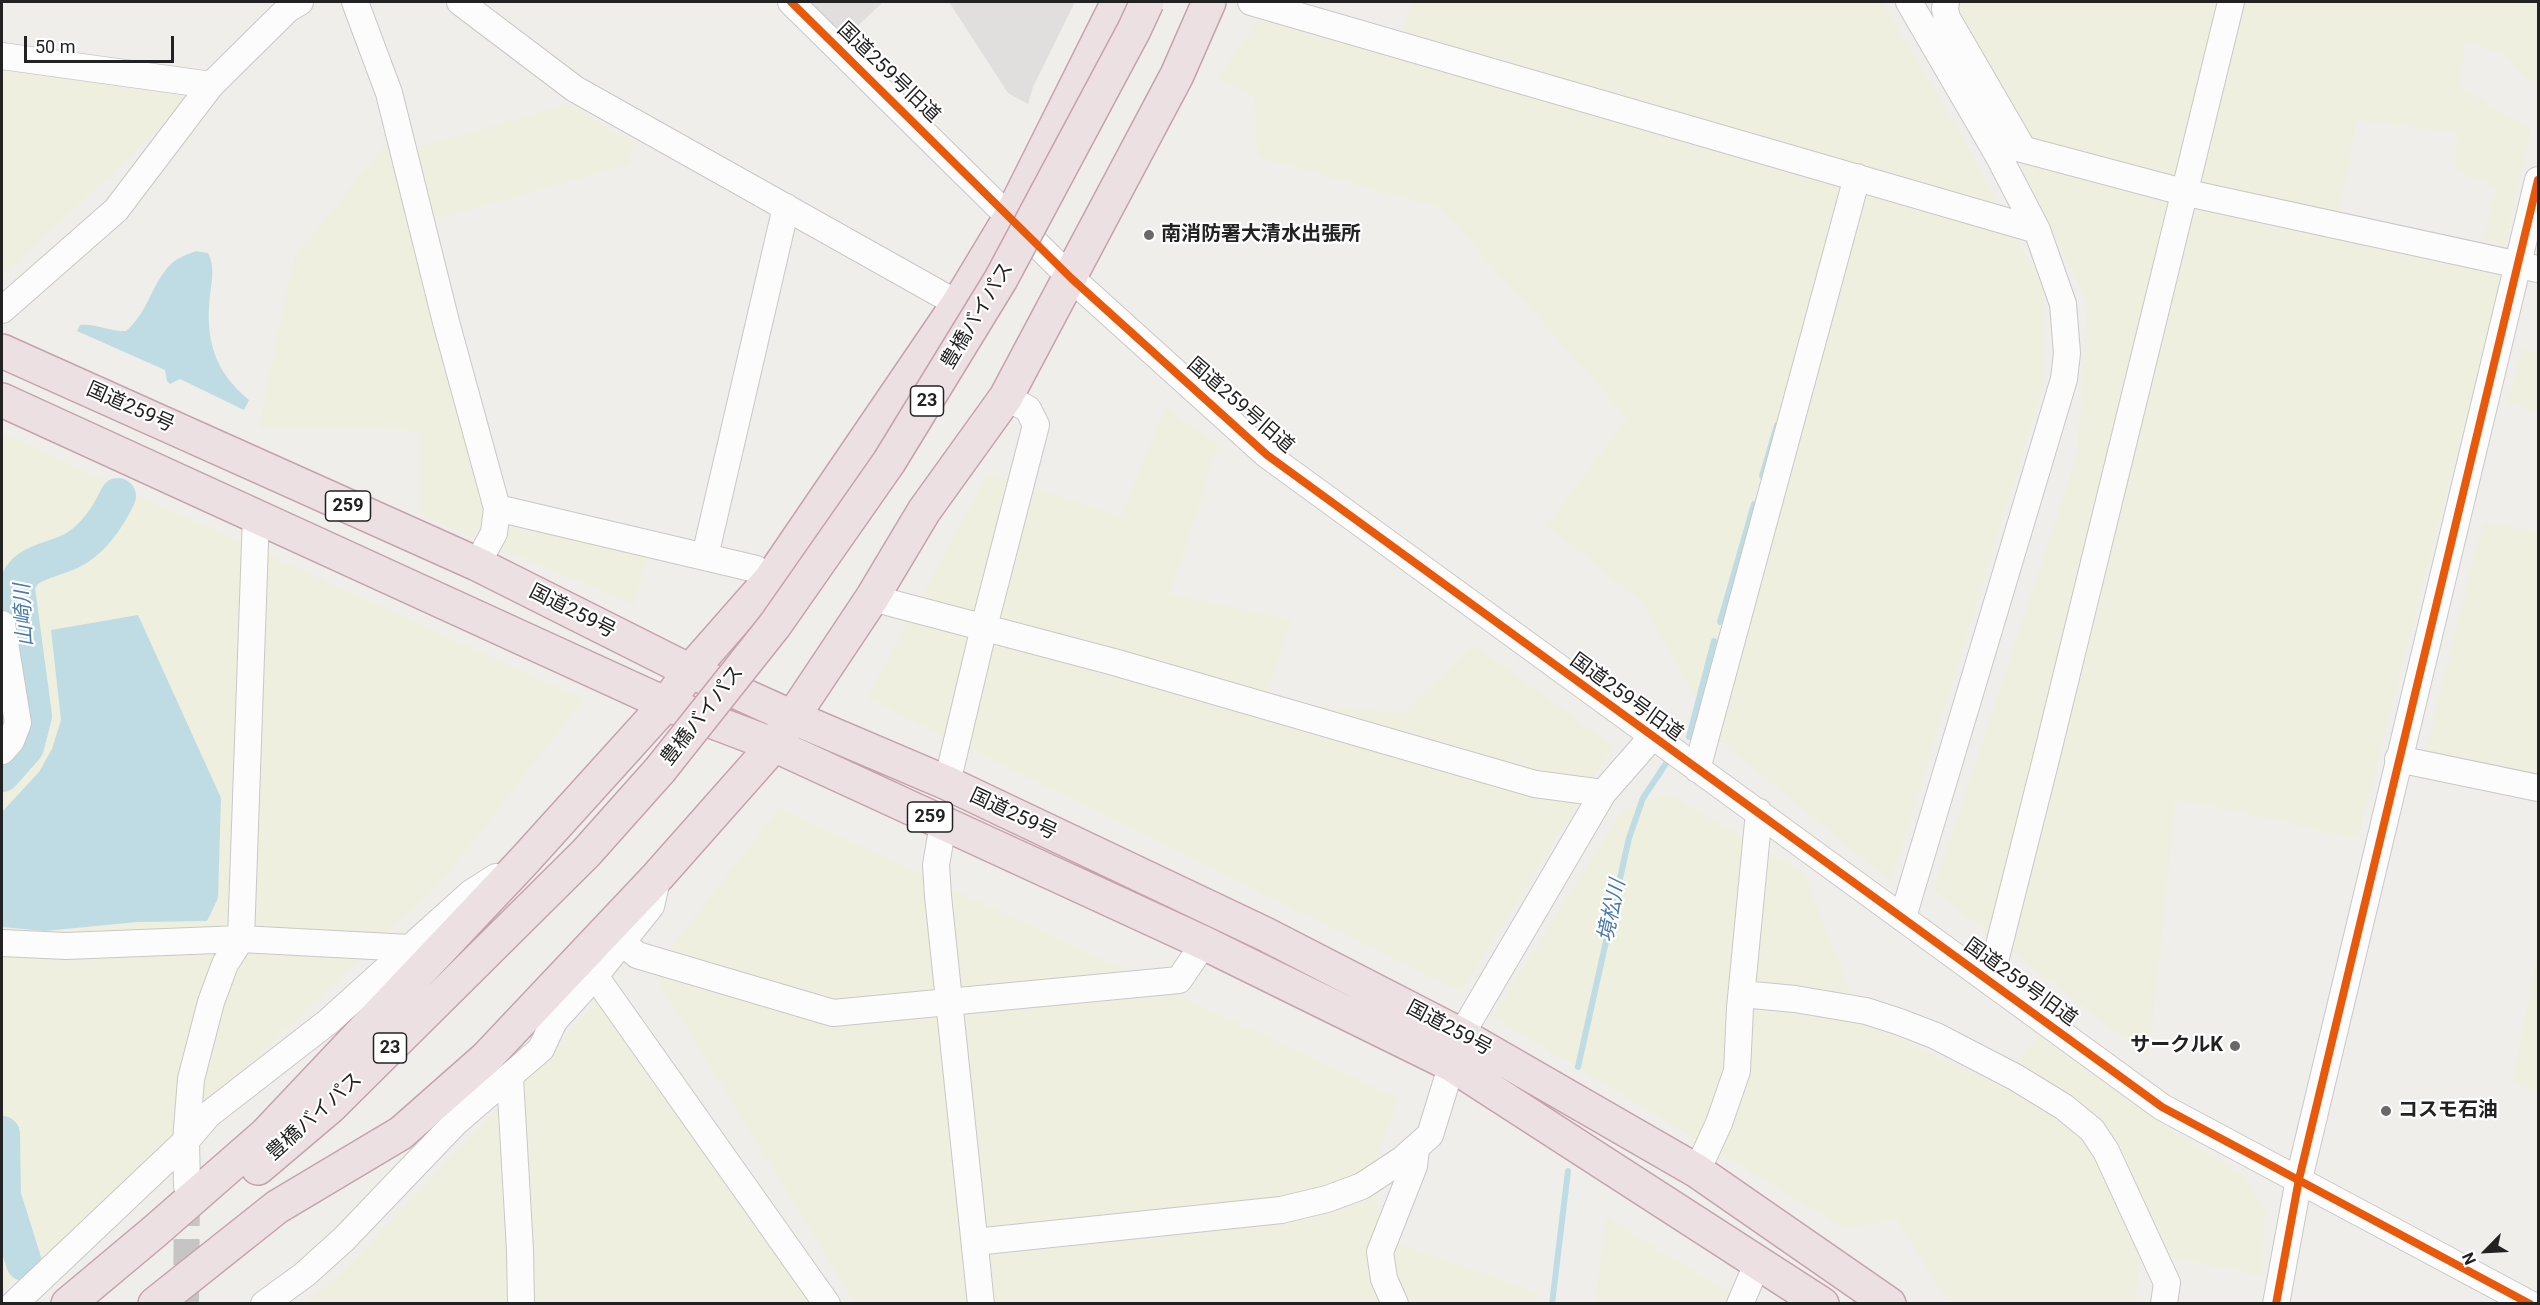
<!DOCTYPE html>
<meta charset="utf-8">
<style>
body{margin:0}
#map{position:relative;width:2540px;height:1305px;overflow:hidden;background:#f0eeeb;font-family:Roboto,sans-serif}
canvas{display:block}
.frame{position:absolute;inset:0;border:3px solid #222;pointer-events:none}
.north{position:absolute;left:2456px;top:1221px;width:60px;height:60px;-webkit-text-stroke:4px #fff;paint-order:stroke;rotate:246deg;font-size:16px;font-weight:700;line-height:24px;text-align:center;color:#222}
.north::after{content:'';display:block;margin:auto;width:21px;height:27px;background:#222;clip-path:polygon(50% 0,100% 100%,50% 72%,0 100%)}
.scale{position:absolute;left:24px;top:36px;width:150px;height:27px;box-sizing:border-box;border:3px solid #222;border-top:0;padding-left:8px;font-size:18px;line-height:21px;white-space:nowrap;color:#222;-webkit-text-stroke:4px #fff;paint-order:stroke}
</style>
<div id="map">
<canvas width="2540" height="1305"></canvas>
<div class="frame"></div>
<div class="north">N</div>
<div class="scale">50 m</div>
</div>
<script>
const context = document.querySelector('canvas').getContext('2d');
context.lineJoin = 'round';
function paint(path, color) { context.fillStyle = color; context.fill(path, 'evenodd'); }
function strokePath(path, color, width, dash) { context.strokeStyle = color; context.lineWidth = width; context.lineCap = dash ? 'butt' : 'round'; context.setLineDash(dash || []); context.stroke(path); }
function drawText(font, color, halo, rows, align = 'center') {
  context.font = font + ' Roboto,"Noto Sans JP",sans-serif'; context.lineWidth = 4.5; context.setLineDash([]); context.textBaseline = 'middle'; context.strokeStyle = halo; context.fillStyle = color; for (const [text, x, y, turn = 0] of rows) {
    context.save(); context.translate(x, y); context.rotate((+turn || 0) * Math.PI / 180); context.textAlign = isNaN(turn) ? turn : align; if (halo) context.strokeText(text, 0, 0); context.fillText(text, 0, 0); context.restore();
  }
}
paint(new Path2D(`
 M1412,2h470l76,127 86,161v94l-153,498 -171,-141 -78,-139 -95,-77 80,-107 -186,-210 -184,-51 -3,-60 -35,-20 39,-56 143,18z
 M1942,2h596v82l-16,-10 -15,-17 -42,-17 -4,47 70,43 -25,114 -23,-5 14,-51 -42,-19 2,-36 -100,-13 -21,108 166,48 -144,563 -182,-40 -27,259 -216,-168 144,-434 10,-154z
 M2,71l197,21 -197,184z
 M568,104l66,39 -5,21 -198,57 -18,-73z
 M391,137l93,379 -10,21 -55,-22 1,-84 -161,-3 35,-171z
 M2522,349l16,3v59l-31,-8z
 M1165,407l53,38 -48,149 122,25 -29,82 139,12 72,-68 139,101 -152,246 -594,-294 120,-223 135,40z
 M2,433l582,266 -144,184 -338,321 -100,88z
 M508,521l139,31 -12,53 -136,-57z
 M2483,522l55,9v241l-115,-11z
 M1667,793l136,78 58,150 136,63 43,-49 129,94 75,46 21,36 -3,65 -120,-24 -8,51h-180l-8,-4 -49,-79 -51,9 -354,-212 130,-206z
 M780,808l618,290 -22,62 4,78 158,54 -3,11h-680l-203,-332z
 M2538,952v140l-26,-10z
 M603,996l213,308h-514l40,-31z
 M1606,1217l141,86 -152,1z`), '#efefdf');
paint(new Path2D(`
 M804,2h79l-40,38z
 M949,2h126l-42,85 -5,17 -20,-11z`), '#e0dfde');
paint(new Path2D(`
 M196,251l12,2c7,13 4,27 2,42 -5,44 4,76 39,105l-5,10 -64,-31 -10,5 -3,-3 -2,-11 -88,-39 3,-6c16,-2 30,7 46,6 22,-18 25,-47 45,-67 6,-6 17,-10 25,-13z
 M138,615l83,183 -3,100 -11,23 -70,1 -92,9 -43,-4v-115l37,-40 13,-23 9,-29 -10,-90z`), '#bfdbe3');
strokePath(new Path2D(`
 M1762,476l15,-51
 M1720,622l34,-118
 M1689,737l25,-96
 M1578,1067l51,-229 14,-40 24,-36
 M1552,1304l16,-133`), '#bfdbe3', 6);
strokePath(new Path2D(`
 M2,774l24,-27 8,-31 -17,-127c3,-30 40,-27 61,-42 18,-12 31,-32 40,-51
 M2,1134l1,62 21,67`), '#bfdbe3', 36);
strokePath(new Path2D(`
 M186,1304l1,-111`), '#c7c5c3', 26, [26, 13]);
const minor = new Path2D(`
 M355,2l34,91 57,229 51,186 -3,25 -17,31
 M460,2l115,87 383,215
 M791,2l280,276 196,177 895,652 368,197
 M1251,2l786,228
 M1946,2l-1,7 2,9 76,131
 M2,56l209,29
 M1998,155l16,-8 169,45 355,77
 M2,310l114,-100 95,-125 77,-76 12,-7
 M497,508l259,61 14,11
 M705,556l81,-349
 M872,598l242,64 421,122 68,9
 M2,624l16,99 -7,18 -9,10
 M2398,759l140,29
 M1697,769l160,-592
 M947,783l37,-156 52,-202 -8,-16 -22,-12
 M943,824l-7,41 2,31 43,408
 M1903,917l161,-538 3,-26 -4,-49 -26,-74 -39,-75 -89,-153
 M2,943l64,3 175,-7 169,9
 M623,943l14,12 196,58 346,-33 25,-37
 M595,976l232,328
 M1990,981l58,-230 183,-749
 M1742,994l53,5 71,12 34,11 36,14 79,41 49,30 28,23 14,21 61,132 -3,21
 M510,1078l10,172 1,54
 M1697,1171l22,-48 18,-52 3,-63 19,-196
 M187,1186l-1,-45 5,-62 20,-77 14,-38 16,-25 15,-424
 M975,1242l306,-32 46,-11 35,-13 41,-27 27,-24 31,-100 142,-242 49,-56
 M14,1304l172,-163 22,-26 121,-94 142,-128 25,-16
 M264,1304l40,-29 40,-36 111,-116 86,-74 13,-28 41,-45 56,-70 6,-26
 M1395,1304l-11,-25 -4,-27 34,-86 2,-17
 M1740,1304l18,-42
 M2276,1304l23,-125 239,-999`);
const highway = new Path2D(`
 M2,351l475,213 213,107 102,46 155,66 318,151 196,101 236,136 192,133
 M2,400l664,304 108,41 430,198 248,122 370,239
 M258,1168l72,-61 256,-254 74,-83
 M68,1304l86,-72 111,-97 258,-273 143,-158 24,-33 80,-91 188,-276 53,-88 107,-214
 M155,1304l122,-97 124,-74 85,-75 172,-182 116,-131 98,-147 52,-87 82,-114 171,-322 32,-73`);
strokePath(minor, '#c9c8c7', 28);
strokePath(highway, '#c5a2ac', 36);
strokePath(minor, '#fdfcfc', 26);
strokePath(highway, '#ece0e2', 33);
const highwayBridge = new Path2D(`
 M660,770l115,-145 114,-163 112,-183 133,-249 13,-28`);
strokePath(highwayBridge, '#c5a2ac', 36, []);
strokePath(highwayBridge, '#ece0e2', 33);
strokePath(new Path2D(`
 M791,2l280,276 196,177 895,652 368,197
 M2276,1304l23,-125 239,-999`), '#e8590c', 8);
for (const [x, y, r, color] of [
 [1149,235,6,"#6a6968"],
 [2235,1046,6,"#6a6968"],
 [2386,1111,6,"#6a6968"]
]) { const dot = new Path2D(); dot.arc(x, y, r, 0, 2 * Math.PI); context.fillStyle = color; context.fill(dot); strokePath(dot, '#fff', 2); }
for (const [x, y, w] of [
 [927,401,33],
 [348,506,45],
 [930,817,45],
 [390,1048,33]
]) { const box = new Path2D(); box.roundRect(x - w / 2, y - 15, w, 30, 4.5); context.fillStyle = '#fff'; context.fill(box); strokePath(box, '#222', 1.5); }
drawText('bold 18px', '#222', null, [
 ["23",927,401],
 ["259",348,506],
 ["259",930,817],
 ["23",390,1048]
]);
drawText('20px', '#222', '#fff', [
 ["国道259号旧道",888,73,44],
 ["豊橋バイパス",978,316,-59],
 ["国道259号旧道",1240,406,41],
 ["国道259号",130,408,24],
 ["国道259号",572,612,27],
 ["国道259号旧道",1626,698,36],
 ["豊橋バイパス",703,716,-52],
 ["国道259号",1013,815,25],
 ["国道259号旧道",2020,983,36],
 ["国道259号",1449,1029,28],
 ["豊橋バイパス",315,1117,-42]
]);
drawText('bold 20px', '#222', '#fff', [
 ["南消防署大清水出張所",1161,235],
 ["サークルK",2223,1046,"right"],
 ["コスモ石油",2398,1111]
], 'left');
drawText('italic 21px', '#4a7aab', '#fff', [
 ["山崎川",25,615,-93],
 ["境松川",1613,911,-78]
]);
</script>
